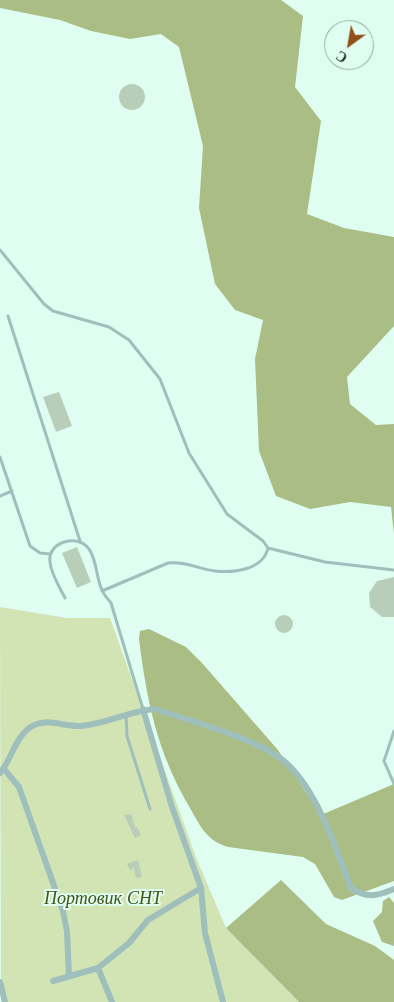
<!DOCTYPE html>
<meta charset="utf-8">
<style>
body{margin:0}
#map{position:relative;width:394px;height:1002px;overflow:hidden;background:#dffef1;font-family:"Libre Baskerville",serif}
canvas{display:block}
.north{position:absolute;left:324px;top:20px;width:50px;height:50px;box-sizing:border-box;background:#dffef1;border:1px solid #92aaa0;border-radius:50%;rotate:212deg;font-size:14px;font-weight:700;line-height:20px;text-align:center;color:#1f2b26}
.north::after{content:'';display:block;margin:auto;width:18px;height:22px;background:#905019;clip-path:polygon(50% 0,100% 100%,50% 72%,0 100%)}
</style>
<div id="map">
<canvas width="394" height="1002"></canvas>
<div class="north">С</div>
</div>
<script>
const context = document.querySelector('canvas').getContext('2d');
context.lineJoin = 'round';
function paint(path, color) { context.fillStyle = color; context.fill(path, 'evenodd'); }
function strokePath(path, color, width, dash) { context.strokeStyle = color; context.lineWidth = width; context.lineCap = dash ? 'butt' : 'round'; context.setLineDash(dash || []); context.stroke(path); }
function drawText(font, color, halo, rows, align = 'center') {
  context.font = font + ' "Libre Baskerville",serif'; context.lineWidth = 4; context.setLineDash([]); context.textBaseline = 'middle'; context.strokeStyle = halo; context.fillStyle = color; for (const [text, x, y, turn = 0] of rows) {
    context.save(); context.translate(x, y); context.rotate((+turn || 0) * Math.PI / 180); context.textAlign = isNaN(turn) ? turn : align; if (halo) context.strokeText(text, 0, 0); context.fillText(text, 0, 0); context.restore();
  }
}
paint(new Path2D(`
 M0,607l67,11h43l87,242 29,68 73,74h-298z`), '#d2e3b4');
paint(new Path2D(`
 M0,0h281l22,16 -8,71 26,34 -14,93 37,14 50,9v89l-47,51 3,27 26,21 18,-1v110l-3,-27 -41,-5 -40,7 -34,-13 -17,-45 -4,-92 8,-39 -28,-10 -20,-26 -16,-76 4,-62 -24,-99 -18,-13 -31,5 -39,-8 -31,-11 -60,-12z
 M149,629l37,18 16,16 76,87 43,65 73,-31v97l-52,19 -8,-3 -19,-33 -12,-7 -75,-10c-21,-6 -28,-21 -38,-39 -33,-56 -43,-106 -51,-169l1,-8z
 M281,880l45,44 49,22 19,14v42h-95l-73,-74z
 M389,897l5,6v43l-12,-4 -9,-21 9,-9 1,-11z`), '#aabd85');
paint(new Path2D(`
 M119 97a13 13 0 1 1 26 0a13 13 0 1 1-26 0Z
 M59,392l13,34 -16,6 -13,-35z
 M77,547l14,35 -14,6 -15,-35z
 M394,577v40h-12l-12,-10 -1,-14 8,-12z
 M275 624a9 9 0 1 1 18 0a9 9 0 1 1-18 0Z
 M131,814l4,14 2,-1 4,8 -6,3 -11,-23z
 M138,860l4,17 -6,1 -2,-10 -4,2 -3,-6z`), '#b9ceb9');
strokePath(new Path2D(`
 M0,250l44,54 9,7 56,16 20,13 31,39 29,74 38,61 36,27 5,7c-5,22 -34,25 -53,23 -17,-2 -29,-10 -47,-8l-66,28
 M8,316l72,225
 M0,457l30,89 10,7 10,1
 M0,496l12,-5
 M268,548l57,14 69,8
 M65,598c-5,-10 -14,-24 -15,-36 -3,-20 28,-29 39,-13 8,11 7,29 13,41 2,5 6,9 9,13l32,106
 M126,715l1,21 23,73
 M394,731l-10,30 10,23`), '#9ebfbc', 3);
strokePath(new Path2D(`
 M143,709l29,98 29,81 4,45 18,69
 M4,769l15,18 44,124 4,21 2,44
 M0,773c12,-14 14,-33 29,-45 16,-12 34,-1 52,-2 26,-2 50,-16 75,-17 36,13 95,28 124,49 36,26 55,90 71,130 16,11 26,8 43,1
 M98,968l14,34
 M53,981l45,-13 31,-25 19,-23 53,-32
 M0,982l5,20`), '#9ebfbc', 6);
drawText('italic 18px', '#435417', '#dffef1', [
 ["Портовик СНТ",103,899]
]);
</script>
